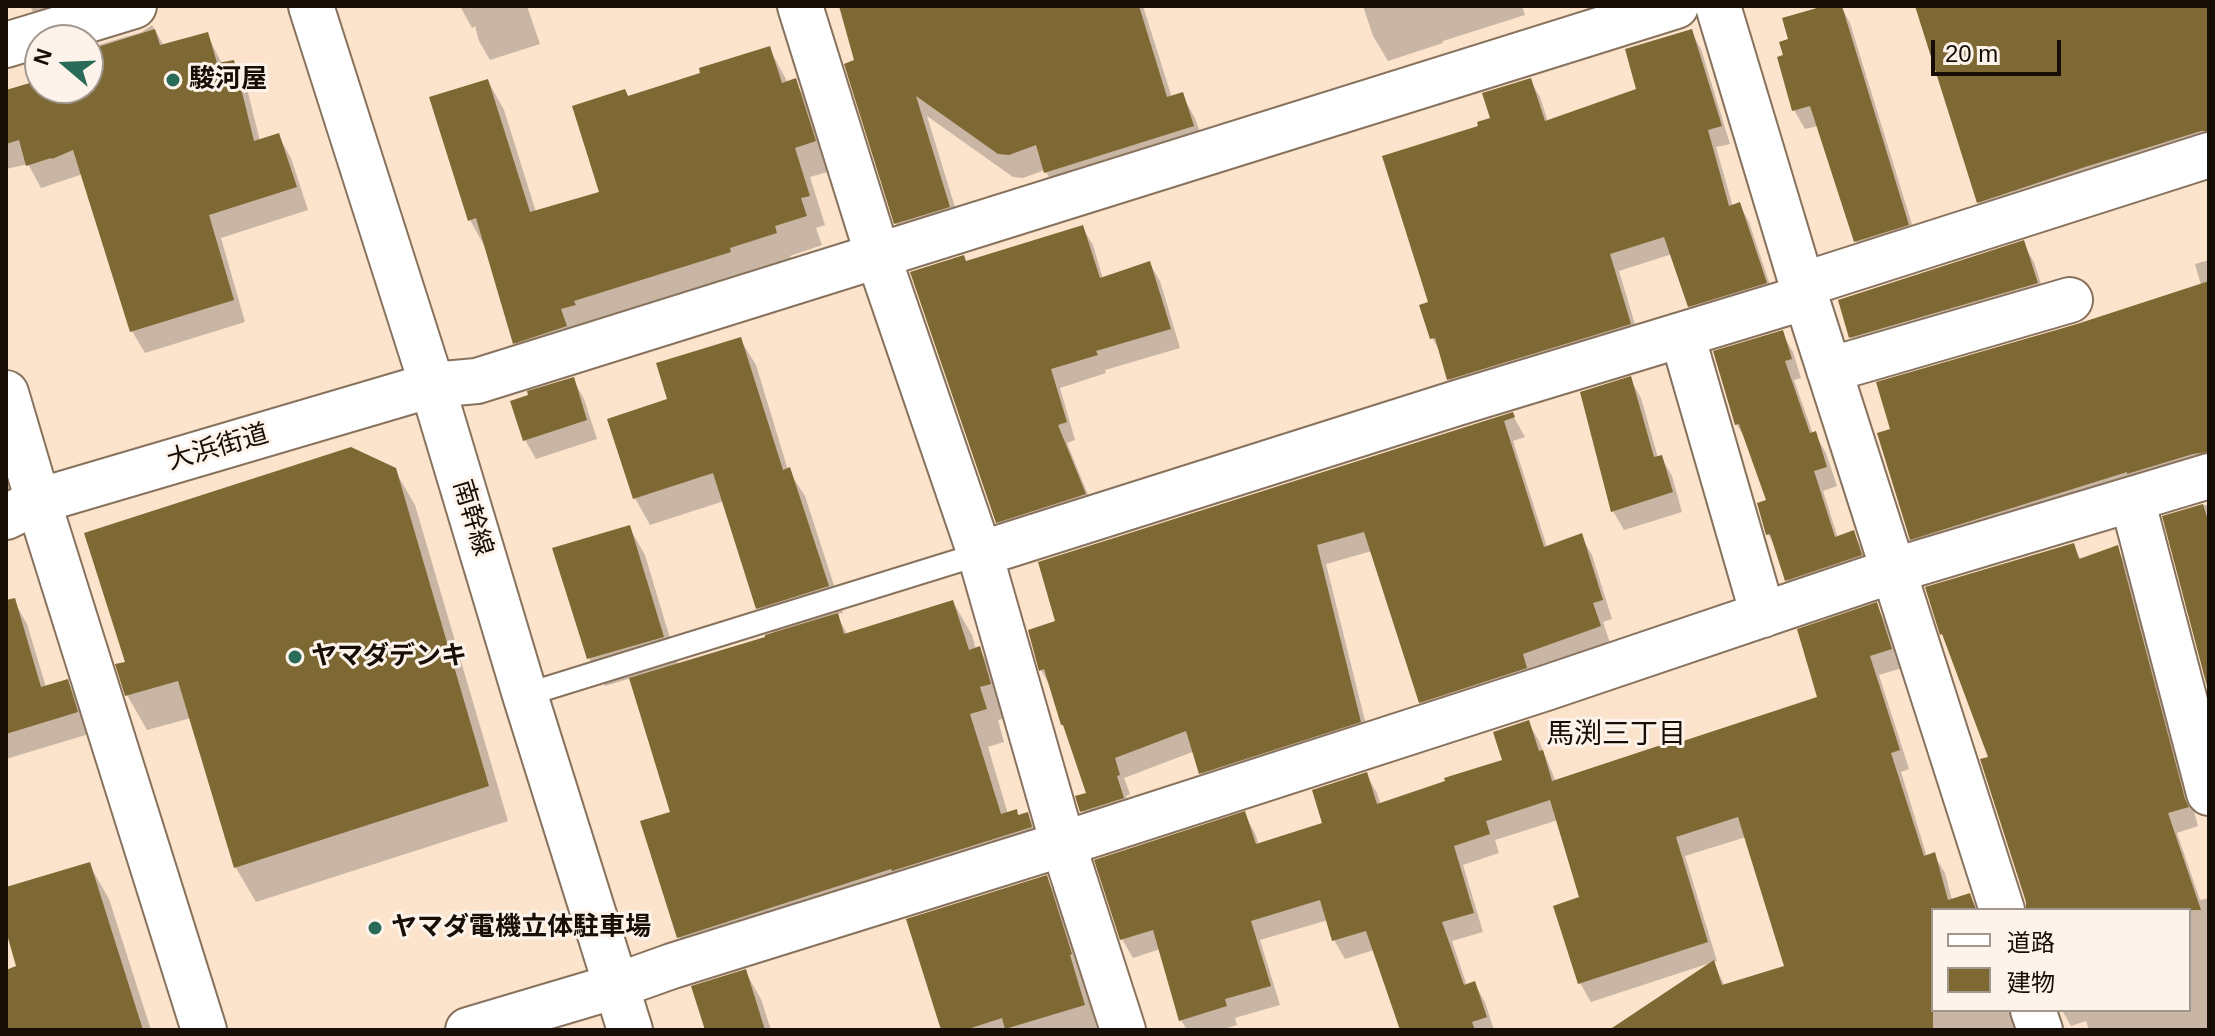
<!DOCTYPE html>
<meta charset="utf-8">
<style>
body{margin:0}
#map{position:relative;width:2215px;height:1036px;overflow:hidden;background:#fbe3cc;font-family:Helvetica,"Noto Sans JP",sans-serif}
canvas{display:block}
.frame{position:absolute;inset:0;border:8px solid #160e07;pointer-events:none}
.legend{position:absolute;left:1931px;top:908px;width:260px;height:104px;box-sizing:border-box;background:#fdf3ea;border:2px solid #a1978f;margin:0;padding:10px 14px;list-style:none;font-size:24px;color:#160e07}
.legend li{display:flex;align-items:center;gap:16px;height:40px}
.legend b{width:40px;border:2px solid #a1978f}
.north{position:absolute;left:24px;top:24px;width:80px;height:80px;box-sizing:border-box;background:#fdf3ea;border:2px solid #a1978f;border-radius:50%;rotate:289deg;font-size:22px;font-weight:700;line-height:32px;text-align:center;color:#160e07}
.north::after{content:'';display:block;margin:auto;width:28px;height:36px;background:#2a6a58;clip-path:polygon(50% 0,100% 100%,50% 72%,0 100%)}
.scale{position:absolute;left:1931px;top:40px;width:130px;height:36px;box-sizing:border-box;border:4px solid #160e07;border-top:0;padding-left:10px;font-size:24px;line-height:28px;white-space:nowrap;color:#160e07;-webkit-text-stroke:6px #fdf3ea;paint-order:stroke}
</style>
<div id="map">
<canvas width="2215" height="1036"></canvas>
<div class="frame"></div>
<ul class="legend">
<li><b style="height:10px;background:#fff"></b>道路</li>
<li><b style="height:22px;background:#7e6834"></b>建物</li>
</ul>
<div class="north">N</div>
<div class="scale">20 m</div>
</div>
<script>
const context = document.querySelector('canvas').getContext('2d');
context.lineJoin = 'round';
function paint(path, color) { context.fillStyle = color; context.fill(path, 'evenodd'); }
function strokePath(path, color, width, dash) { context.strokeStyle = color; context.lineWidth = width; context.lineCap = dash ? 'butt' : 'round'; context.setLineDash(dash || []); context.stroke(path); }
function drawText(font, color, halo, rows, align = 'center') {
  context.font = font + ' Helvetica,"Noto Sans JP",sans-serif'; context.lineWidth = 6; context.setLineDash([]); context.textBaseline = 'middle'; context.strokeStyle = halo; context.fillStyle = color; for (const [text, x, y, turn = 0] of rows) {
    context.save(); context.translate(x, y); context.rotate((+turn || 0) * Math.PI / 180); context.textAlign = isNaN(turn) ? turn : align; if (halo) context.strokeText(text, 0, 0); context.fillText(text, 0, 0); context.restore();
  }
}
paint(new Path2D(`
 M30,6h102l-88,27z
 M460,6h67l13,38 -50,16 -11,-19 -4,-15 -3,2z
 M841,6h302l29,92 10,-3 13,23 11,32 -147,46 -14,-26 -22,8 -10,-1 -86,-61 35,114 -52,17 -14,-23 -49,-159 10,-3z
 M1363,6h159l3,9 -82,26v2l-55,18 -15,-25z
 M1831,6h10l9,17 68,221 -51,16 -11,-19 -38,-115 -13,3 -11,-19 -3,-70z
 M1917,6h292v145l-219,70 -11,-19z
 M152,25l12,21 43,-12 15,30 11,-2 13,23 14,56 18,-6 13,23 17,52 -87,28 24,84 -100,31 -13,-22 -49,-157 -42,14 -13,-24 -22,5v-77l34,-10v6h48v-40l54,-16z
 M1691,31l10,18 29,95 -14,3 17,60 6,-3 10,18 26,78 -75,23 -10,-17 -18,-52 -53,17 21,70 -181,55 -10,-17 -6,-22 -11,-19 -2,-35 51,-176 12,-8 37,-39 10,17 8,25 90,-32z
 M769,48l19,35 7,-2 17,29 19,61 -21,6 15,48 -9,3 6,17 -32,11 2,7 -260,109 -17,-29 -29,-94 -16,-29 18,-139 16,29 32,102 66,-18 26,-96 74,-24z
 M1082,227l11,18 10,34 47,-15 10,17 20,67 -75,22 1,3 -46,15 15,52 -8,3 28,69 -87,28 -10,-18 -31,-259z
 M2023,243l11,19 13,41 -185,53 -11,-19z
 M2209,260v212l-287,86 -10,-19 -20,-108 186,-105 123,-41 -6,-21z
 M1782,333l11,19 8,26 -7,2 19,54h2l11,19 11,33 -14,5 15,47 15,-5 11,19 8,22 -74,25 -11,-19 -9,-28 -10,-18v-33l-19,-56 -12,-20 -22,-72z
 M740,339l16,26 32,105 17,26 38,117 -7,1 12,21 105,-33 19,33 4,14 3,-1 19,33 11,36 -11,3 6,22 -16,5 20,67 11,3 8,-3 19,33 -348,123 -19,-33 -36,-114 30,-10 -42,-135 -26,8 -16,-28 40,-131 16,28 33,110 96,-30 -16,-27 -34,-107 -74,24 -15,-27 -26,-78 61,-19z
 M573,379l11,20 13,40 -61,20 -11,-19z
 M1630,379l11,19 17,60 3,-1 11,19 10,36 -58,18 -11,-19z
 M1512,414l13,23 -12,4 34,106 34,-11 11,19 20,64 -9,3 8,24 -179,75 -11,-19 -49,-151 -46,13 44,177 -158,51 -11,-19 -6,-22 -71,27 6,16 -4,2 8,22 -41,13 -11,-20 -4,-13 10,-4 -36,-105 -11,-19 16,-48z
 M394,469l21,36 93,316 -252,81 -20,-34 -45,-150 -44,12 -20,-35v-32z
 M6,470l7,26 -7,2z
 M2209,504v182l-44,-169z
 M2073,545l8,15 36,-12 11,19 70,259 -21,7 23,67 9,-2v132h-120l-3,-9 -15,5 -9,-16h127v-100h-161l-37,-152z
 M14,601l13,23 19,63 21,-6 12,22 10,31 -83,25v-155z
 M1876,605l11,19 15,44 -23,7 30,94 -8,3 26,85 7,-2 11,18 7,27 17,-5 9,15h-45v100h95l-9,20h-406l97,-67 -119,39 -11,-19 2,-84 -24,-79 -63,20 4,13 -36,12 20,67 -31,9 15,45 7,-3 11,19 9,28h-92l-28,-80 -29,9 -11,-19 -6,-20 -68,20 20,65 -45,13 2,7 -17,5h-33l-6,-10 -21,-71 -27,9 -11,-19 122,-125 11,19 4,12 66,-20 41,-51 11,19 4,12 123,-44 24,-39 11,19 17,41 106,-32 158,-52zM1746,837l41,130 -62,19 -12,-24 4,-1 -32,-105z
 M89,864l20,35 42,131h-145v-58l13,-5 -13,-43v-35z
 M1046,878l13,23 25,77 -2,1 15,49 -6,2h-148z
 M745,971l16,28 10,31h-64z`), '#0003');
paint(new Path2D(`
 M839,6h300l28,91 16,-5 11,34 -150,47 -8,-28 -27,10 -11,-1 -82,-58 34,111 -56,17 -50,-160 10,-4z
 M1824,6h18l67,219 -55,17 -44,-136 -18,5 -15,-54 6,-2 -4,-13 9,-3 -6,-21z
 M1915,6h294v125h-8l-116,36 -108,36z
 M155,29l5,16 48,-13 9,31 17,-3 20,81 25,-8 18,54 -88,28 25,85 -104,32 -57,-182 -21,9 -1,-1 -25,8 -7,-26 -13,4v-54l34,-10v8h48v-38z
 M1692,29l30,97 -14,4 21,76 11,-4 27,81 -79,24 -24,-70 -54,17 21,70 -184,56 -12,-42 -5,1 -11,-34 9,-3 -46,-146 96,-30 -1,-4 13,-4 -8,-25 49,-15 14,43 91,-32 -11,-40z
 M770,46l12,37 14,-5 20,63 -21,7 15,48 -9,2 6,18 -32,10 2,7 -47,15 1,4 -157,49 2,4 -15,4 6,17 -54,18 -37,-126 -8,3 -39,-124 59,-18 42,133 69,-20 -27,-86 53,-17 3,7 72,-23 -1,-5z
 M1083,225l17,53 50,-17 21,68 -75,22 2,4 -47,14 16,53 -9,3 28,69 -90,29 -86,-251 54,-17 2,6z
 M2024,240l14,43 -189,55 -11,-38z
 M2209,281v171l-16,2 -66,20v-2l-217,68 -33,-107 13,-4 -14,-47 201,-58z
 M1783,330l9,29 -7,2 25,72 6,-2 11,36 -13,4 21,66 19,-7 8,25 -77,26 -15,-47 -4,1 -9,-32 9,-3 -27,-76 -4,1 -22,-74z
 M741,337l42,133 7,-3 39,119 -73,23 -43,-136 -80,26 -26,-80 60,-20 -11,-36z
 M1631,376l23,81 8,-2 11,37 -62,20 -31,-120z
 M574,377l13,43 -64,21 -13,-40 18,-6 -1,-4z
 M1513,412l2,5 -11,4 40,126 38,-14 21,67 -10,3 8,23 -78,28 4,14 -108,35 -55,-171 -47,13 44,177 -162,52 -13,-43 -71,27 5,17 -3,1 7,22 -44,14 -5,-16 11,-3 -23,-68h-2l-17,-56 -5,2 -11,-41 27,-9 -17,-59z
 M351,447l45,21 93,318 -255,82 -56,-187 -53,15 -10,-32 10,-2 -41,-129z
 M2203,504l6,20v170l-47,-178z
 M630,525l34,112 -77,22 -35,-111z
 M2074,543l5,16 39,-14 67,254 4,8 -21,6 33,97h-175v-8l-46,-143 8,-2 -46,-123 -2,1 -15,-48z
 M15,598l26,89 27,-8 10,33 -72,22v-134z
 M953,600l16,50 11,-4 11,38 -11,3 7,22 -17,5 31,100 16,-5 1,6 10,-3 4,15 -140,44 -1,-2 -214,69 -37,-117 30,-9 -41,-134 136,-41v-2l73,-22 6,21z
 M1877,602l15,47 -22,7 30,94 -9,3 33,103 11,-4 13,48 22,-7 6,17h-43v120h-324l105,-70 8,25 62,-19 -46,-149 -62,20 32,105 -130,42 -25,-78 26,-9 -29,-97 -64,21 4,13 -36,12 20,67 -32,9 22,63 11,-4 12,36 -15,5 3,8h-75l-34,-99 -34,10 -12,-41 -69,21 20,65 -46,13 2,7 -48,15 -26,-91 -33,10 -26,-80 151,-49 11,33 66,-21 -10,-33 55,-18 10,32 68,-23 -1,-3 58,-18 -9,-28 36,-12 10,31 4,-1 9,31 109,-36 1,3 155,-51 -20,-68z
 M90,862l53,168h-137v-60l10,-4 -10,-35v-44z
 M1047,875l25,79 -2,1 15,50 -80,24 -3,-11 -37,12h-24l-35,-111z
 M746,969l19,61h-60l-14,-44z`), '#7e6834');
const service = new Path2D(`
 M525,695l455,-141`);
const minor = new Path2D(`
 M800,6l78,250 102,298 83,290 60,186
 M1718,6l84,279 200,625
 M6,45l128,-39
 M1802,285l407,-130
 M1682,335l81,280
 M1829,370l241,-70
 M6,393l32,108 166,529
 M2132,499l77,294
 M6,517l32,-16 394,-116 45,-4 1199,-375
 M980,554l477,-151 349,-106
 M2033,1010l7,20
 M468,1030l148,-44 56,-20 391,-122 483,-156 346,-117 317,-95`);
const secondary = new Path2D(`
 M311,6l121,379 93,310 105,335`);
strokePath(service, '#87725d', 26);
strokePath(minor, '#87725d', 48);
strokePath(secondary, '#87725d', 48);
strokePath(service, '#fff', 22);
strokePath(minor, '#fff', 44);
strokePath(secondary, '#fff', 44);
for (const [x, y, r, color] of [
 [173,80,8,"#2a6a58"],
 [295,657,8,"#2a6a58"],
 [375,928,8,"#2a6a58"]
]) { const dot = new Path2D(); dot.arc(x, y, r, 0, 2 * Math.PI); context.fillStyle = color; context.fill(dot); strokePath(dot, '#fdf3ea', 3); }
drawText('bold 26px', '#160e07', '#fdf3ea', [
 ["駿河屋",189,80],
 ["ヤマダデンキ",311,657],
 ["ヤマダ電機立体駐車場",391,928]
], 'left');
drawText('26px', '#160e07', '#fdf3ea', [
 ["大浜街道",218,448,-16],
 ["南幹線",472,518,73]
]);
drawText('28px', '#160e07', '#fdf3ea', [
 ["馬渕三丁目",1616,735]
]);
</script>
